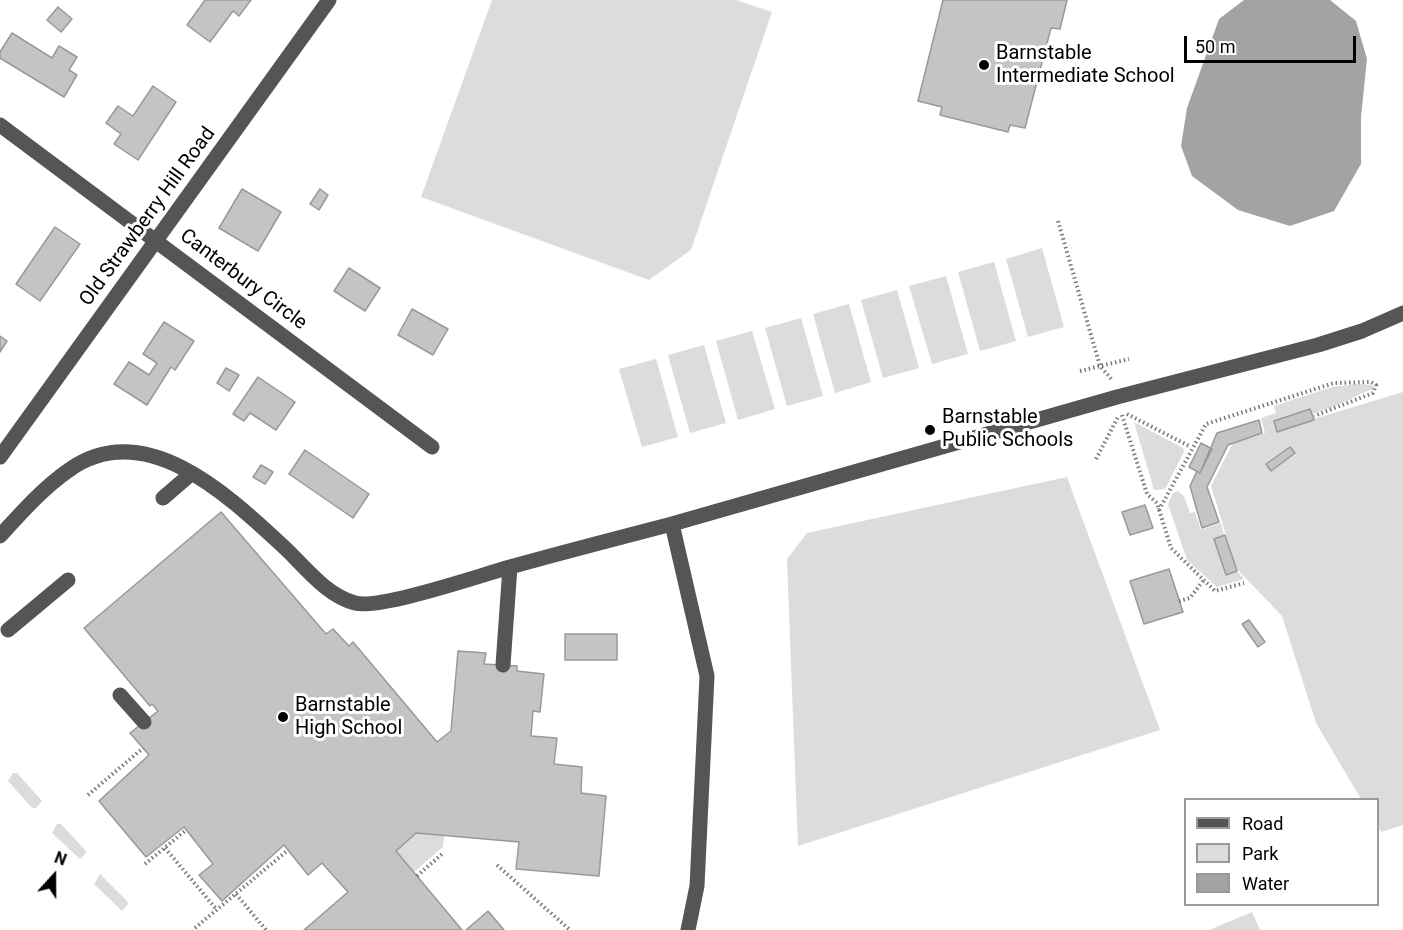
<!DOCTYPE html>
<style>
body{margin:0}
#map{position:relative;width:1403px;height:930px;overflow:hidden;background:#fff;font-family:Roboto,sans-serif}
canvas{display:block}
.legend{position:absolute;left:1184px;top:798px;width:195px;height:108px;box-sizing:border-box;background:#fff;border:2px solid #999;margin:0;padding:8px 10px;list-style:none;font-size:18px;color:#000}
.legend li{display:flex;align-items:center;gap:12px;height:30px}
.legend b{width:30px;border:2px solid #999}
.north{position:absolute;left:24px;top:846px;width:60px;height:60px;-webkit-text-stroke:4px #fff;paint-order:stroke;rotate:21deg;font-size:16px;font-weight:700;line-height:24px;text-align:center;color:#000}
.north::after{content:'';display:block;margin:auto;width:21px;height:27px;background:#000;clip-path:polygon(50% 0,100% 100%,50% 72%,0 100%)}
.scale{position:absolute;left:1184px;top:36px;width:172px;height:27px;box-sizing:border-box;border:3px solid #000;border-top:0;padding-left:8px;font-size:18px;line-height:21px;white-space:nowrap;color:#000;-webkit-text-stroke:4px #fff;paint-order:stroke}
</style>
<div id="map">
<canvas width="1403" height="930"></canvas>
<ul class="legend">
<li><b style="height:8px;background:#555"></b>Road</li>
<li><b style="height:16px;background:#dcdcdc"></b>Park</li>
<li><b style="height:16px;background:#a3a3a3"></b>Water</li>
</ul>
<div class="north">N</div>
<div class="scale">50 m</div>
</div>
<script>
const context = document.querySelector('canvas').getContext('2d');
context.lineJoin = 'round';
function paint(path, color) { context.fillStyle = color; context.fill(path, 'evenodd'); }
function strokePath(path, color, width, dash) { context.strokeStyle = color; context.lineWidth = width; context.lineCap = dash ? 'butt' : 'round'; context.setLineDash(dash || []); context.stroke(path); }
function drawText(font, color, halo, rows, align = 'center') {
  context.font = font + ' Roboto,sans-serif'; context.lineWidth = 6; context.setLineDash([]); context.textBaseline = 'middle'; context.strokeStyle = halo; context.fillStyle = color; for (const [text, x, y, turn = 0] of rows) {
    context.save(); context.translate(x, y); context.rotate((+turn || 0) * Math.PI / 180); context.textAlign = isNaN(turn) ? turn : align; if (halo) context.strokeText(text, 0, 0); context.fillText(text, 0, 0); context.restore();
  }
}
paint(new Path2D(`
 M492,0h244l36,12 -81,238 -42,30 -228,-83z
 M1042,248l22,79 -36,10 -22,-78z
 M994,262l22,79 -36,10 -22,-79z
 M946,276l22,78 -36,10 -23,-78z
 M897,290l22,78 -36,10 -22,-78z
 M849,304l22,78 -36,11 -22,-79z
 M801,318l22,78 -36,10 -22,-78z
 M752,331l23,78 -37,11 -22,-79z
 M704,345l22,78 -36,10 -22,-78z
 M656,359l22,78 -36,10 -23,-78z
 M1357,384l15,1 2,3 -41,19 -21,7 -2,-5 -36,13 3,8 126,-38v433l-22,7 -3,-5v-27l-17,-1 -45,-76 -34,-107 -46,-48 -25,-82 22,-43 32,-10 -4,-15 15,-5 -2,-7 58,-19z
 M1134,422l49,26 1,4 -19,37 -11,1z
 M1067,477l93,253 -362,116 -11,-287 20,-26z
 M1178,491l6,5 6,17 5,-1 6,18 20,-7 3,12 -10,4 11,36 12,-4 7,8 -27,8 -30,-27 -19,-56 5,-11z
 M13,773h4l25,28 -6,7h-4l-24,-27z
 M57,824h4l24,26 1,3 -6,6 -28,-26z
 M416,833l28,3 -1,11 -29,25 -18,-21z
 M100,874l27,27 1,3 -6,7 -28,-27z
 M1252,912l8,18h-51z`), '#dcdcdc');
paint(new Path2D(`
 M1244,0h86l26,21 11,38 -6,58v47l-27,47 -44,15 -52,-16 -46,-34 -11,-30 6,-38 32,-89z`), '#a3a3a3');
const building = new Path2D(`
 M205,0h46l-12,16 -6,-5 -23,31 -23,-17z
 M943,0h124l-7,29 -9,-1 -26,100 -15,-3 -2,7 -68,-17 2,-8 -24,-6z
 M58,7l14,12 -11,13 -14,-12z
 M12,33l40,25 7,-12 18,11 -8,13 8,5 -13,22 -64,-39v-6z
 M153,86l23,16 -38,58 -24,-16 7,-10 -15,-11 12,-17 15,10z
 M242,189l39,23 -23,39 -39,-23z
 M320,189l8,6 -9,15 -9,-6z
 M55,227l25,17 -40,57 -24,-17z
 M349,268l31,20 -15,23 -31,-20z
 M412,309l36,20 -15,26 -35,-20z
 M164,322l30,19 -19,29 -4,-3 -24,38 -33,-21 15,-22 20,13 8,-12 -14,-9z
 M0,336l7,5 -7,11z
 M226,368l13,7 -10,16 -12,-8z
 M258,377l37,25 -19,28 -26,-17 -6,8 -11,-7z
 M1310,409l4,11 -37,12 -3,-11z
 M1259,420l3,13 -34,12 -21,42 12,35 -17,6 -12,-42 7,-15 3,2 17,-40z
 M1201,443l11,6 -12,24 -11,-6z
 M1290,447l5,6 -24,18 -5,-7z
 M305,450l64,44 -16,24 -64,-44z
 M261,465l12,7 -8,12 -12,-7z
 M1145,505l8,23 -23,7 -8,-23z
 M221,512l105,122 7,-5 16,17 4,-4 84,100 14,-11 7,-80 28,2 -2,11 33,2v5l27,3 -4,38 -7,-1 -2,25 26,2 -3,26 28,3 -1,26 25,3 -7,80 -83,-7 3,-27 -103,-9 -20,18 66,79h-158l44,-38 -26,-29 -14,12 -24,-30 -62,56 -23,-26 14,-11 -29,-37 -38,30 -47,-56 50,-46 -19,-22 28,-22 -6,-7 -2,2 -66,-78z
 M1225,535l12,36 -11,4 -12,-36z
 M1169,569l14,43 -39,12 -14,-43z
 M1249,620l16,22 -7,5 -16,-23z
 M565,634h52v26h-52z
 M488,911l16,19h-38z`);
paint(building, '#c4c4c4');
strokePath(building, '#999', 1.5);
strokePath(new Path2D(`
 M1058,221l42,145 13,15
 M1080,371l49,-12
 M1127,414l64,33
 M1122,415l25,79 10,9 14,45 44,43 29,-8
 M1096,459l22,-42
 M1159,510l47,-86 128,-41 37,-1 5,3 -3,8 -59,23
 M1179,601l11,-3 13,-17
 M88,795l55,-47
 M165,848l52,62
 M145,864l41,-34
 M497,865l73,65
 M417,876l25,-22
 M236,894l30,36
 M195,928l93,-78`), '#777', 4, [1.5, 3]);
strokePath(new Path2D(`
 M0,125l432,322
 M0,457l329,-457
 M163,498l29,-25
 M0,536c21,-23 43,-48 69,-66 77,-55 162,28 216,78 21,20 41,47 70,55 24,7 126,-28 155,-36 54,-15 108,-29 162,-43
 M8,630l60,-50
 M503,665l7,-98
 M120,695l24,27
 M688,930l9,-44 10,-210 -35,-152 445,-127 201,-52 44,-14 41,-18`), '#555', 15);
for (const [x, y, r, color] of [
 [984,65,6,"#000"],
 [930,430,6,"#000"],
 [283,717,6,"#000"]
]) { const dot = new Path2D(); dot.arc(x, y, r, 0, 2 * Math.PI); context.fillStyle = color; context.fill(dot); strokePath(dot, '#fff', 2); }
drawText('20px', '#000', '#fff', [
 ["Barnstable",996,54],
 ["Intermediate School",996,77],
 ["Barnstable",942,418],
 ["Public Schools",942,441],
 ["Barnstable",295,706],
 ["High School",295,729]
], 'left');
drawText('20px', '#000', '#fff', [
 ["Old Strawberry Hill Road",148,217,-54],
 ["Canterbury Circle",243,280,37]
]);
</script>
